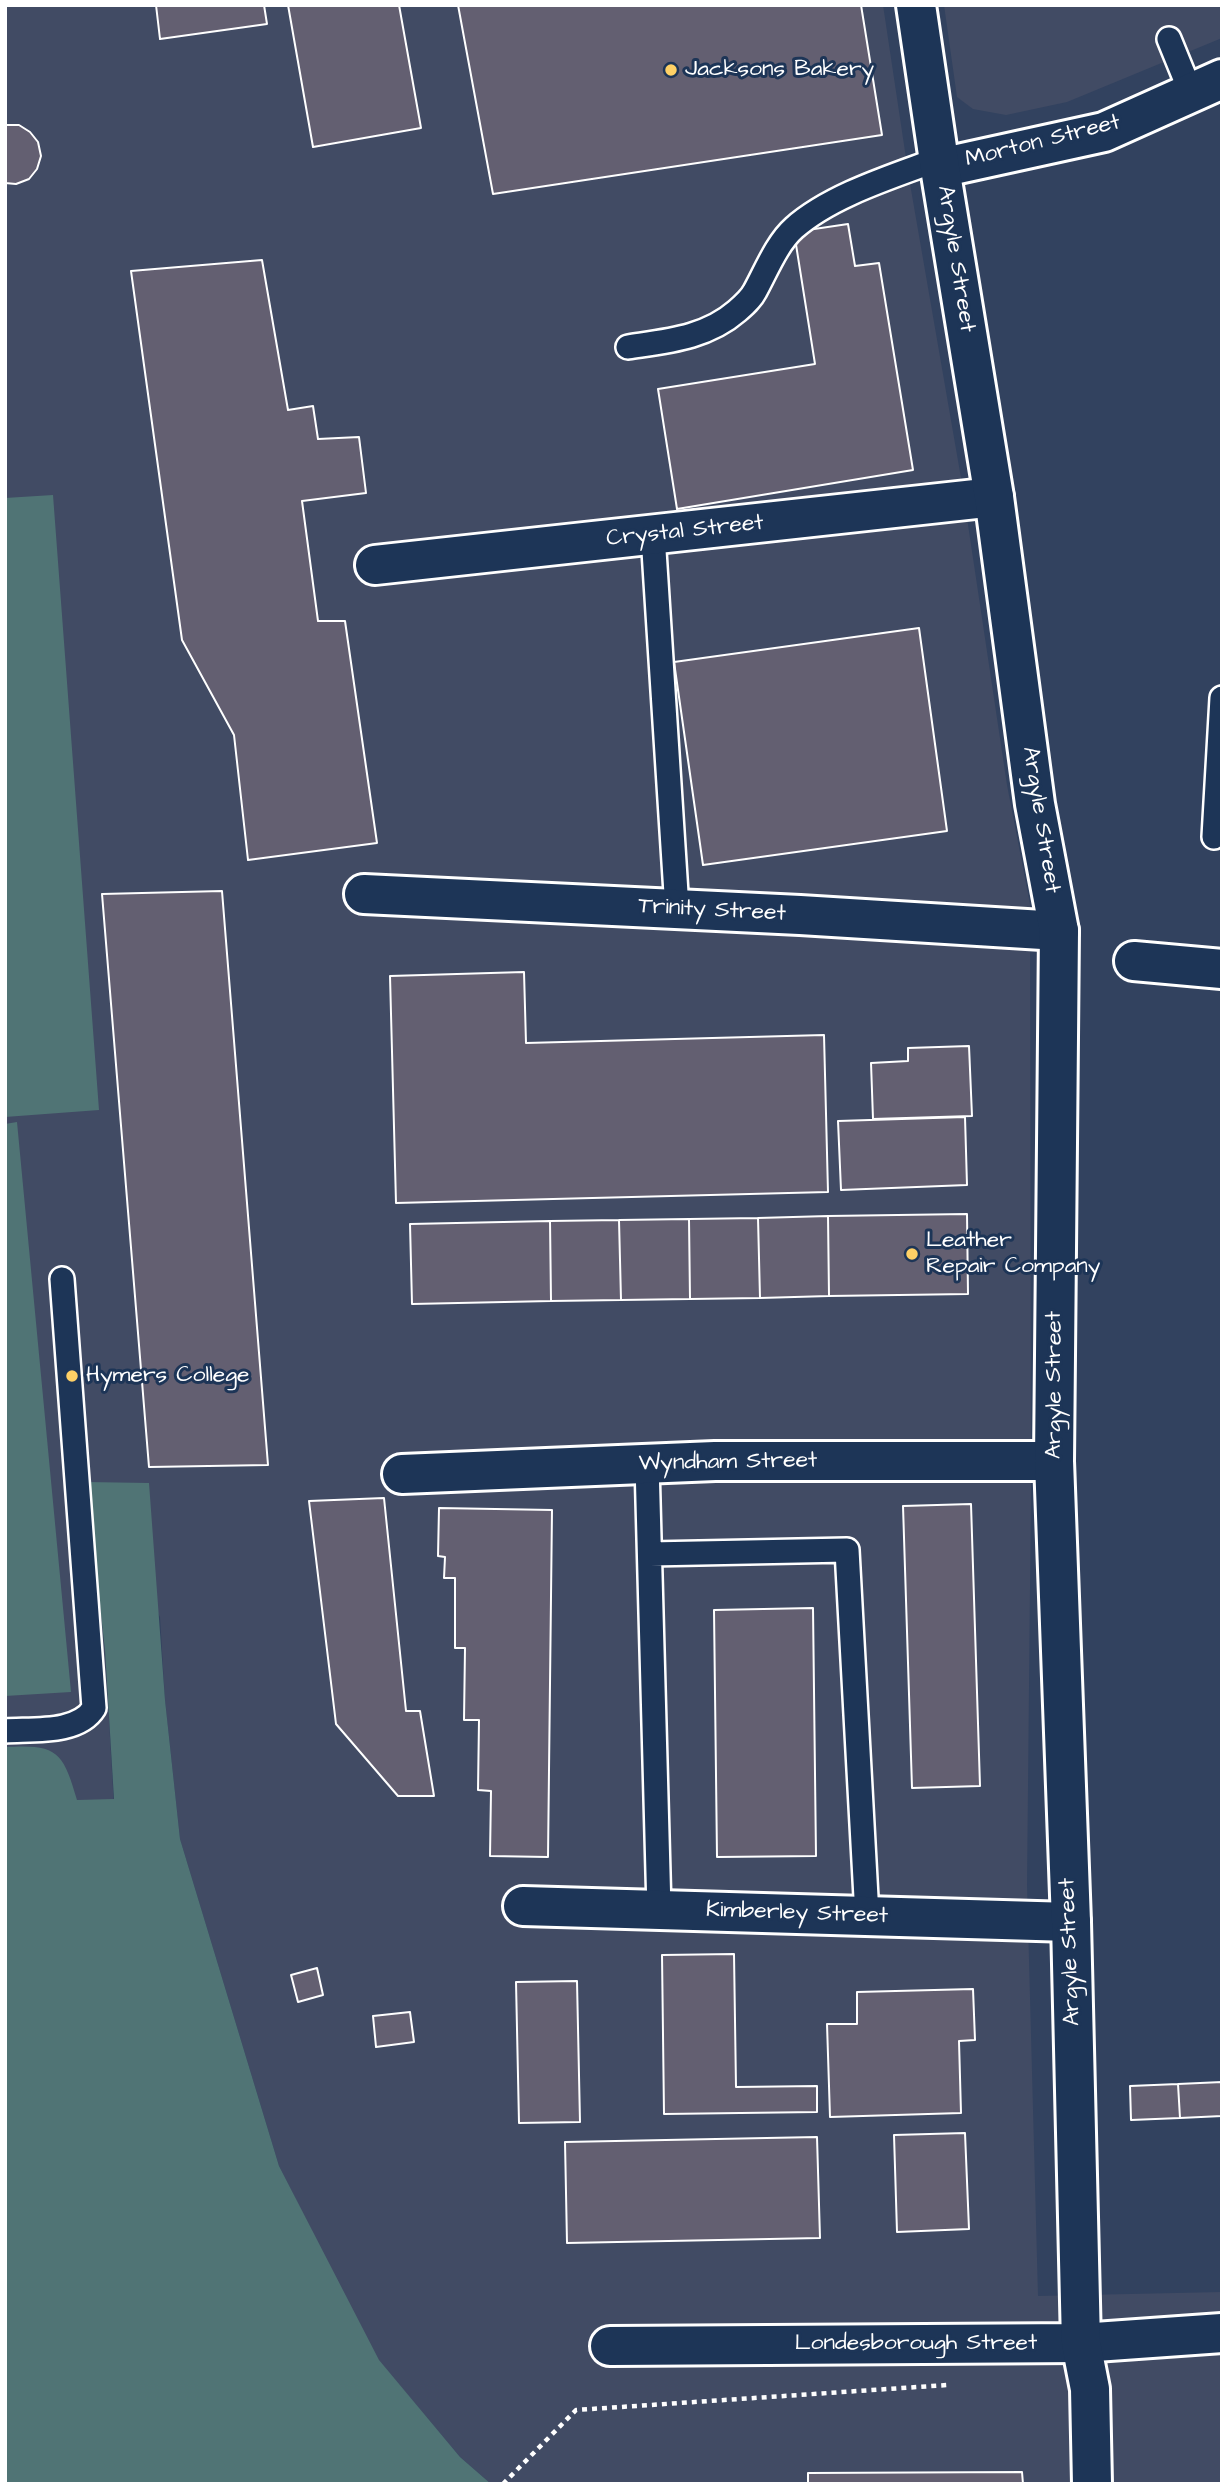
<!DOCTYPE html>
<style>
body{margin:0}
#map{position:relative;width:1227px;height:2489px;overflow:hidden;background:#32425f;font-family:"Architects Daughter",sans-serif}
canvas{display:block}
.frame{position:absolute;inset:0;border:7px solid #fff;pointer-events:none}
</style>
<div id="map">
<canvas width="1227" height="2489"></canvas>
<div class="frame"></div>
</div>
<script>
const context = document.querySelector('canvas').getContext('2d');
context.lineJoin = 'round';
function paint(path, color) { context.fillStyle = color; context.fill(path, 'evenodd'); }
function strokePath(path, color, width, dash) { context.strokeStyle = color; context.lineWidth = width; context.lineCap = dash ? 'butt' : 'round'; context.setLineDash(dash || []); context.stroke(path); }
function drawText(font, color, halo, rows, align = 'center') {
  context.font = font + ' "Architects Daughter",sans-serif'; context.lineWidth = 6; context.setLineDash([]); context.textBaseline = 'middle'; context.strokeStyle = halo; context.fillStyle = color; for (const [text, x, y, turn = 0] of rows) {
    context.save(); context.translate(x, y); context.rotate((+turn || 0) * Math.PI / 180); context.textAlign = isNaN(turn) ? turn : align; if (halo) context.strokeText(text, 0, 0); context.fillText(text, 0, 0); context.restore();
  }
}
paint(new Path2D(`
 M5,5h878l26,173 52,300 46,307 23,119 1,585 -4,396 11,411 184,-4v192h-731l-31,-27 -86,-102 -95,-189 -99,-327 -15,-139 -5,-83 -74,-135 19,168 10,175 -110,659z
 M944,5h278v33l-155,64 -61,13 -33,-6 -16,-12z`), '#414b64');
paint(new Path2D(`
 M53,495l46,615 -94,7v-619z
 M17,1122l54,570 -66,4v-572z
 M86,1482l63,1 16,217 15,139 99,327 100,194 81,97 31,27h-486v-737c52,-3 58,4 72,53l37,-1 -9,-149z`), '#507475');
const building = new Path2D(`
 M156,5h108l3,19 -107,15z
 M288,5h111l22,123 -108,19z
 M458,5h403l21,130 -389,59z
 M5,125h14l11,7 8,10 3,14 -4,13 -8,10 -13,5 -11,-1z
 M848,224l7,42 24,-3 34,207 -236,39 -19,-120 157,-25 -21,-132z
 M262,260l26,150 25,-4 5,33 41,-2 7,56 -64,8 16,120h27l32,222 -129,17 -14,-125 -52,-95 -51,-369z
 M919,628l28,203 -244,34 -29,-203z
 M222,891l46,574 -119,2 -47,-573z
 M524,972l2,71 298,-8 4,157 -432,11 -6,-227z
 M969,1046l3,70 -99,3 -2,-56 37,-2v-13z
 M965,1117l2,68 -126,5 -3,-69z
 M967,1214l1,80 -139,2 -1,-80z
 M828,1216l1,80 -69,2 -2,-80z
 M758,1218l2,80 -70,1 -1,-80z
 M689,1219l1,80 -69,1 -2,-80z
 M619,1220l2,80 -70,1 -1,-80z
 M550,1221l1,80 -139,3 -2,-80z
 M384,1498l22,213h14l14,85h-36l-62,-72 -27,-223z
 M971,1504l9,282 -68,2 -9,-282z
 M439,1508l113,2 -4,347 -58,-1 1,-65 -13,-1 1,-70h-15l1,-72h-10v-70h-11l1,-21 -7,-1z
 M813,1608l3,248 -99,1 -3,-247z
 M734,1954l2,133 81,-1v26l-153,2 -2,-159z
 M317,1968l6,27 -25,7 -7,-27z
 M577,1981l3,141 -61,1 -3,-141z
 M973,1989l2,51 -16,1 2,72 -131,4 -3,-93h30v-32z
 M410,2012l4,30 -38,5 -3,-31z
 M1222,2082v34l-42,2 -2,-34z
 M1178,2084l2,34 -49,2 -1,-34z
 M965,2133l4,96 -72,3 -3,-97z
 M817,2137l3,101 -253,5 -2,-101z
 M1022,2472l1,12h-215v-11z`);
paint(building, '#635f71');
strokePath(building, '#fff', 2);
const service = new Path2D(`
 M1169,39l22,54
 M628,347c39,-6 78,-9 109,-36 7,-6 14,-12 18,-20 11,-20 22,-48 39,-63 37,-33 100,-52 145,-69
 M653,535l24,374
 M1214,837l8,-139
 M647,1464l12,446
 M650,1554l197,-4 20,366
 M5,1731c28,-2 73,3 89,-23l-32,-429`);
const minor = new Path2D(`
 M940,168l164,-36 118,-53
 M375,565l619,-68
 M364,894l436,21 259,16
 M1134,961l88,8
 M402,1474l313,-13h339
 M523,1906l548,16
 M610,2346l471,-3 141,-10`);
const tertiary = new Path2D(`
 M916,5l24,163 54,329 41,307 24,127 -5,530 17,461 10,421 9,46 2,95`);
strokePath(service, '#fff', 28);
strokePath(minor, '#fff', 44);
strokePath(tertiary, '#fff', 44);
strokePath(new Path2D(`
 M503,2484l73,-74 371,-25`), '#fff', 4.5, [5, 5]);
strokePath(service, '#1d3557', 23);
strokePath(minor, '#1d3557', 38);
strokePath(tertiary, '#1d3557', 38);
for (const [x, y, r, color] of [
 [671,70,7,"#ffd166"],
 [912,1254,7,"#ffd166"],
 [72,1376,7,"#ffd166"]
]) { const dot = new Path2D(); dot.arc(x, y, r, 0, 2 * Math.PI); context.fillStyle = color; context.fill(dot); strokePath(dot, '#1d3557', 2.5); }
drawText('23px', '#fff', '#1d3557', [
 ["Jacksons Bakery",685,70],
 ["Leather",926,1241],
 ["Repair Company",926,1267],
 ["Hymers College",86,1376]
], 'left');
drawText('23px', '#fff', '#1d3557', [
 ["Morton Street",1043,142,-14],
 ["Argyle Street",955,259,81],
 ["Crystal Street",685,532,-6],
 ["Argyle Street",1040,820,81],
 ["Trinity Street",712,911,3],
 ["Argyle Street",1055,1385,-90],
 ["Wyndham Street",728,1463,-1],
 ["Kimberley Street",797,1914,2],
 ["Argyle Street",1071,1952,-92],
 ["Londesborough Street",916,2344]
]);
</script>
